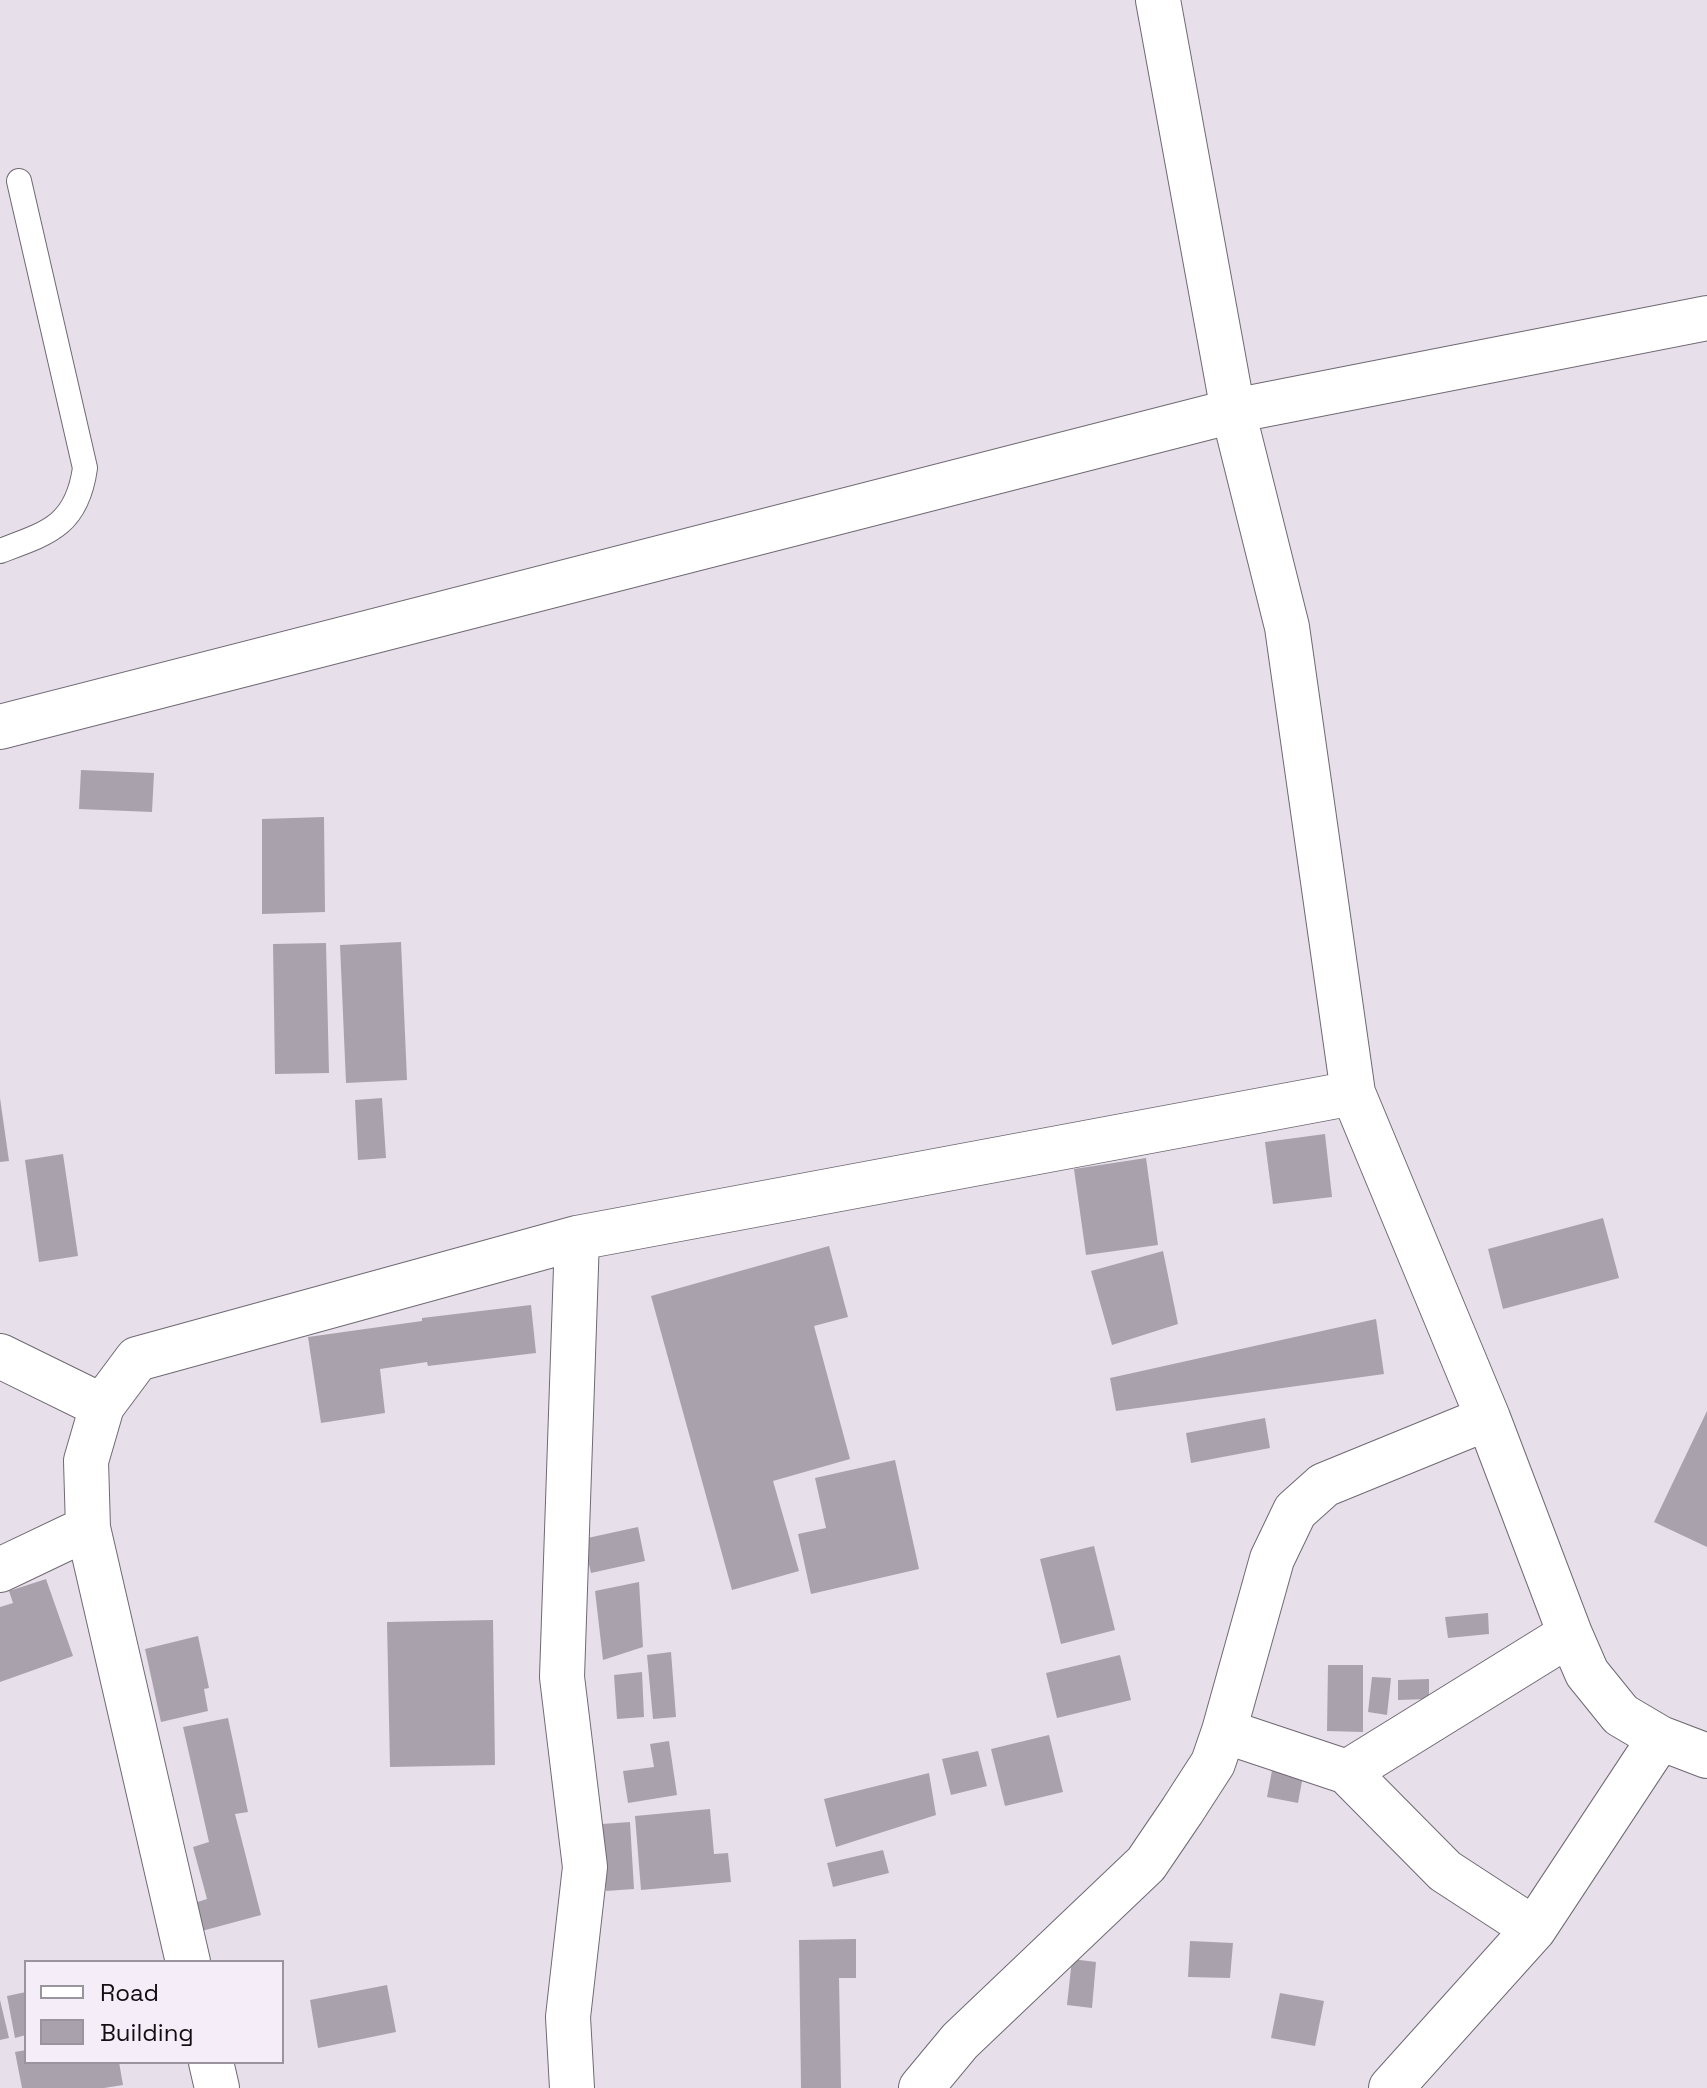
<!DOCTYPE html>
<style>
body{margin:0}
#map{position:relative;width:1707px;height:2088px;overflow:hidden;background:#e7e0eb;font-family:"Space Grotesk",sans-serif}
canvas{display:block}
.legend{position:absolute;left:24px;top:1960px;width:260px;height:104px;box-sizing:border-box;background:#f5eef9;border:2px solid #9a959d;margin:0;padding:10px 14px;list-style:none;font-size:24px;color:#120f13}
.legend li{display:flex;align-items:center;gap:16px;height:40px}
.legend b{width:40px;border:2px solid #9a959d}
</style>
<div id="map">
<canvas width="1707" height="2088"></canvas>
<ul class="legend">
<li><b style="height:10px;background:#fff"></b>Road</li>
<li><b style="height:22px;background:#a9a2ad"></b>Building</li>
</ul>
</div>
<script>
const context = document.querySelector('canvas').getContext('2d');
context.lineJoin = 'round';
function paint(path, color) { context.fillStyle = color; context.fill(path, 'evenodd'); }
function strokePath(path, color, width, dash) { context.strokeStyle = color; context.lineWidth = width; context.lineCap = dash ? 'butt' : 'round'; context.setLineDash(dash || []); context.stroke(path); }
paint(new Path2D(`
 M81,770l73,3 -2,39 -73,-3z
 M324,817l1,95 -63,2v-95z
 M401,942l6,138 -61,3 -6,-138z
 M326,943l3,130 -54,1 -2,-130z
 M0,1098l9,63 -9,1z
 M382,1098l4,60 -28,2 -3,-60z
 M1325,1134l7,63 -59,7 -8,-62z
 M63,1154l15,102 -39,6 -14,-102z
 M1146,1158l12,87 -72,10 -12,-86z
 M1603,1218l16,60 -116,31 -15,-60z
 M829,1246l19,71 -34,9 36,133 -77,22 26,90 -67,19 -81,-294z
 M1163,1251l15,73 -66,21 -21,-74z
 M531,1305l5,48 -108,13 -1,-4 -47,7 5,44 -64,10 -13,-86 114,-16v-3z
 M1376,1319l8,55 -268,37 -6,-33z
 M1707,1411v136l-53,-25z
 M1265,1418l5,30 -79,15 -5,-30z
 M895,1460l24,109 -108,25 -13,-60 28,-6 -11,-50z
 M638,1527l7,34 -54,12 -8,-34z
 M1094,1546l21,84 -54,14 -21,-85z
 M46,1579l27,77 -73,26v-75l13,-4 -4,-12z
 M639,1582l4,65 -40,13 -8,-69z
 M1488,1613l1,21 -41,4 -3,-21z
 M493,1620l2,145 -105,2 -3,-145z
 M198,1636l11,52 -5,1 4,22 -47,11 -16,-73z
 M671,1652l5,65 -23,2 -6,-64z
 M1120,1655l11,45 -74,18 -11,-45z
 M1328,1665h35v67l-36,-1z
 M642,1672l2,45 -27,2 -3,-44z
 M1372,1677l19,1 -4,37 -19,-3z
 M1429,1679v20l-31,1v-20z
 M228,1718l20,94 -13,2 26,101 -63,17 -7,-28 16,-5 -14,-52 16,-5 -26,-115z
 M1049,1735l14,57 -58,14 -14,-57z
 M669,1741l8,54 -49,8 -5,-32 31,-4 -4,-23z
 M978,1751l9,35 -36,9 -9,-36z
 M1274,1760l31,5 -7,38 -31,-6z
 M929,1773l7,42 -100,32 -12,-48z
 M710,1809l4,45 14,-1 3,29 -90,8 -6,-74z
 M630,1822l4,67 -28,2 -4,-67z
 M883,1850l6,23 -56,14 -6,-24z
 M856,1939v39h-17l2,110h-40l-2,-148z
 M1190,1941l43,2 -3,35 -42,-1z
 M1072,1959l24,3 -4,46 -25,-3z
 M387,1985l9,47 -78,16 -8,-48z
 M26,1992v43l-11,3 -8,-42z
 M1280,1993l44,8 -9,45 -44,-8z
 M0,2000l9,38 -9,2z
 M26,2050v12h93l4,23 -19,3h-82l-7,-36z`), '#a9a2ad');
const lane = new Path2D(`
 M0,551c49,-18 77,-26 85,-83l-66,-287`);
const street = new Path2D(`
 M1158,0l75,411 54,216 66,466 135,325 82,216 17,39 34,42 39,23 47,18
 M0,727l1233,-316 474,-93
 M0,1356l102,50
 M0,1570l88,-42
 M1224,1731l123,41 98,99 89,58
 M1347,1772l223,-138
 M188,1962l-100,-434 -2,-67 16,-55 35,-47 440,-121 776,-145
 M211,2062l6,26
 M572,2088l-4,-71 17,-150 -23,-190 15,-439
 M921,2088l39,-47 186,-177 36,-53 31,-48 11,-32 48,-172 23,-48 29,-26 164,-67
 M1391,2088l143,-159 126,-191`);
strokePath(lane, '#706973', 26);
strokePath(street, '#706973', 46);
strokePath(lane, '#fff', 24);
strokePath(street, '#fff', 44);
</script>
